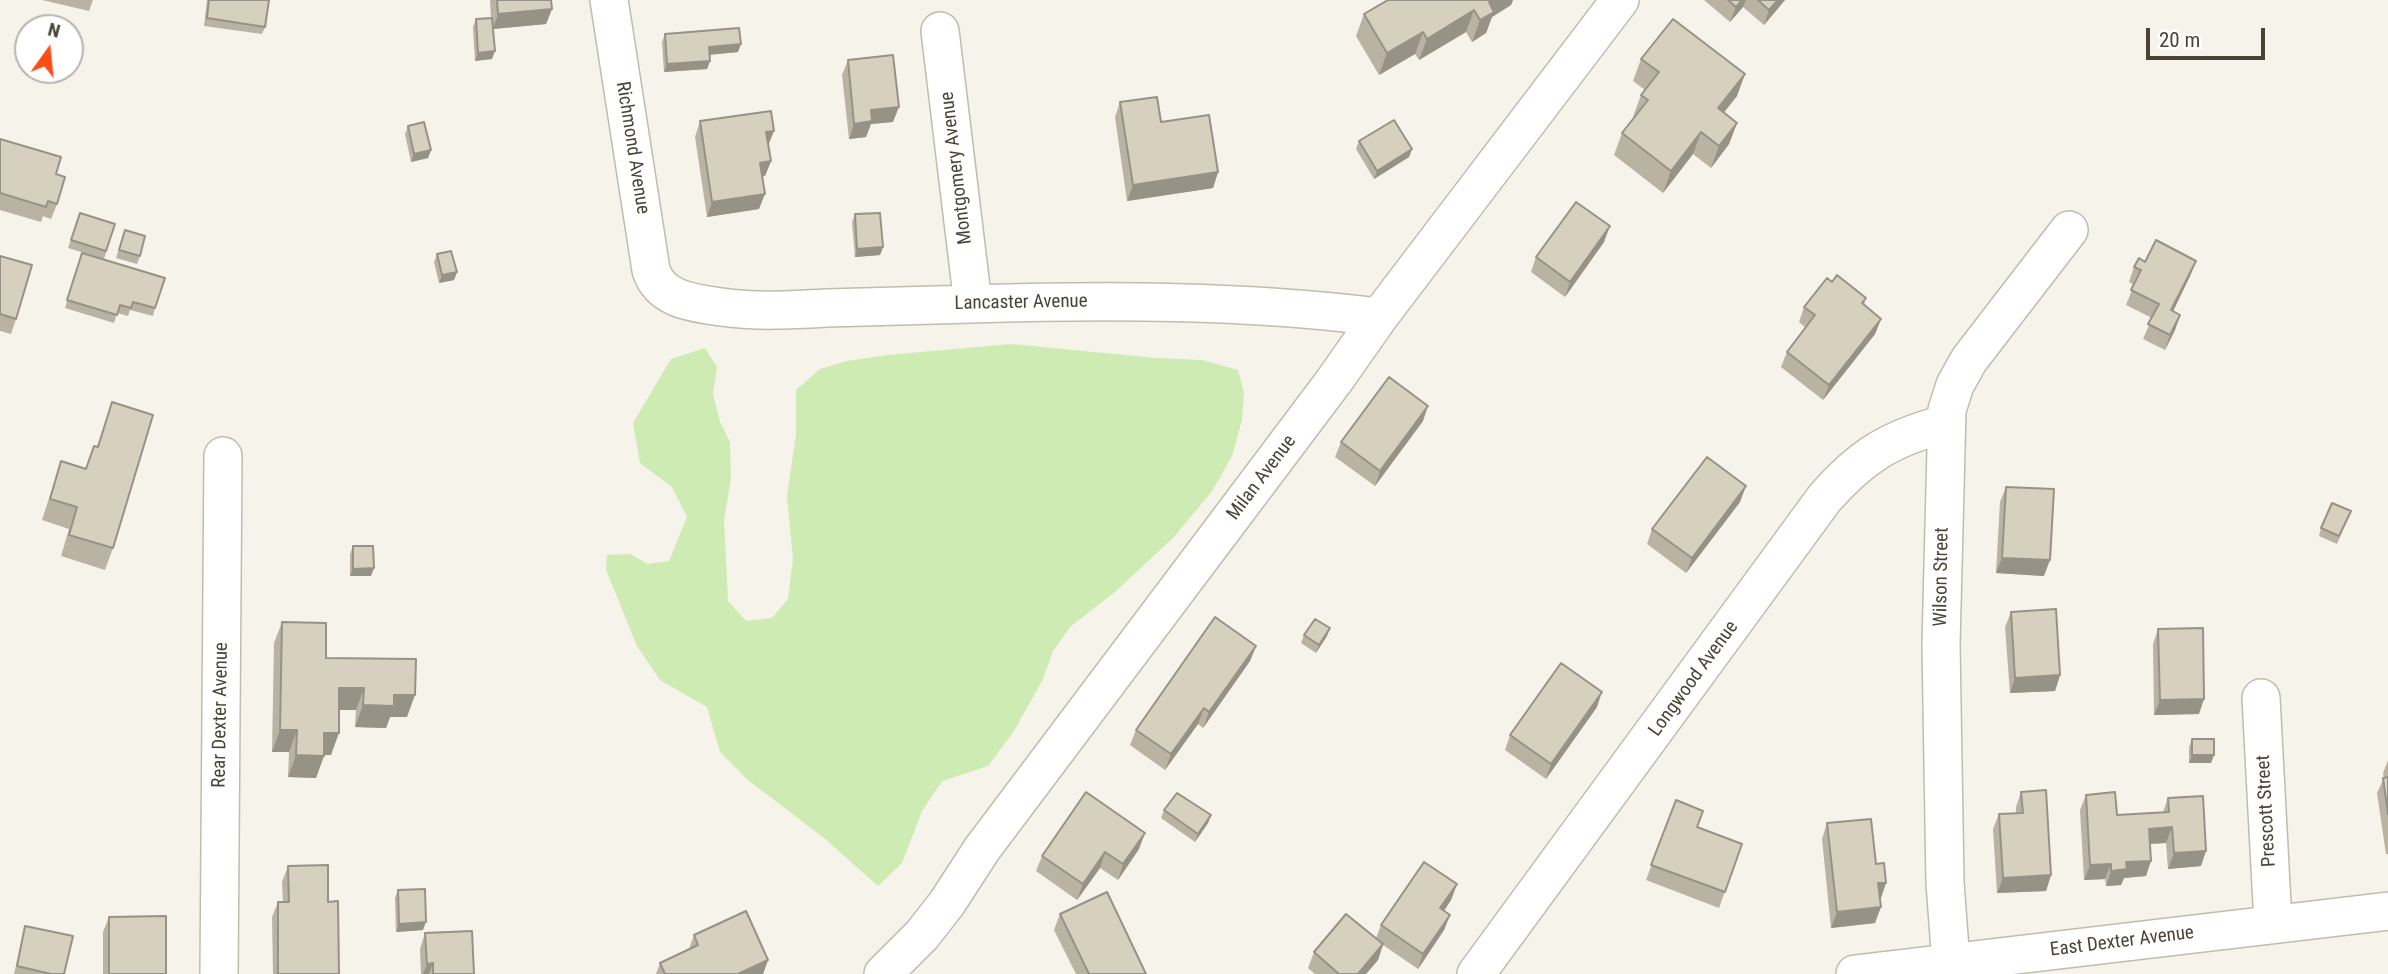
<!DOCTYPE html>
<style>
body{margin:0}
#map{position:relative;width:2388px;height:974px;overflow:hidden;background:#f5f3ea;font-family:"Roboto Condensed",sans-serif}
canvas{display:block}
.north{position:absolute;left:14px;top:14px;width:70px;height:70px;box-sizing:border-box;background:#fff;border:2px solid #b7b4af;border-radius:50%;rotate:15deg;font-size:19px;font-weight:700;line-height:28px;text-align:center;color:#4a4437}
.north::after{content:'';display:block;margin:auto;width:24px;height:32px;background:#ff4c17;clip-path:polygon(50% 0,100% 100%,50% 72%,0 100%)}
.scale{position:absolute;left:2146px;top:28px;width:119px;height:32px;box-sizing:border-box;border:4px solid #4a4437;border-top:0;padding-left:9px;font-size:21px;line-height:24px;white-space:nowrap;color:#4a4437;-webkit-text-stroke:5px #fff;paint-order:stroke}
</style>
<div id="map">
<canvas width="2388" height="974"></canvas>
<div class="north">N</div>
<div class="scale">20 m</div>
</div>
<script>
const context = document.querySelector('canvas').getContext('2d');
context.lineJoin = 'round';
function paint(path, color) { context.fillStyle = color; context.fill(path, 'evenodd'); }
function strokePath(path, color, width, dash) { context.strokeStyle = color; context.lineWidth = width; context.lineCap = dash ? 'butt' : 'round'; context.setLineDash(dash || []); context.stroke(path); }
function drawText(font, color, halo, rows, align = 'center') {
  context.font = font + ' "Roboto Condensed",sans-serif'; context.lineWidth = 5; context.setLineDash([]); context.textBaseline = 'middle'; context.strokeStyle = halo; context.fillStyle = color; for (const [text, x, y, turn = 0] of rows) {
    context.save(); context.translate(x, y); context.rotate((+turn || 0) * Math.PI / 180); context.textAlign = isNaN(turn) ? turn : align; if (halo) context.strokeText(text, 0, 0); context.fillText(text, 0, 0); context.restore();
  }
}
paint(new Path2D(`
 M1011,344l145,14 46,2 36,10 6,23 -2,27 -10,36 -20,35 -38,46 -58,54 -46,36 -17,24 -10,28 -29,52 -26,35 -46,15 -20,30 -20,52 -24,23 -54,-48 -76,-58 -28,-28 -13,-45 -47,-27 -23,-34 -31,-76 1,-15 23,-1 18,10 21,-3 18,-44 -15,-30 -32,-24 -7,-40 38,-64 34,-11 12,19 -4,27 7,28 10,20 1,36 -7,42 4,81 18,20 26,-3 16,-19 5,-40 -6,-63 9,-61v-45l24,-21 27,-8 41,-6z`), '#cdebb2');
const street = new Path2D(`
 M609,0l42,270c9,30 43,33 70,37 35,5 71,3 106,1 48,-1 96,-3 144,-4 136,-4 273,-4 408,13
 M940,31l33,273
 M2261,698l12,225
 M1951,963l-6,-80 -4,-239 6,-234 8,-25 14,-25 100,-130
 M219,974l4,-518
 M883,974l39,-39 25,-32 35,-54 352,-468 45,-64 241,-317
 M1476,974l348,-475c37,-43 67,-61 121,-75
 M1855,974l533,-63`);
strokePath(street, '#c2bcac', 40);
strokePath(street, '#fff', 37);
paint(new Path2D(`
 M42,0h51l-4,11z
 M207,0h62l-4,27 -3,7 -58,-8z
 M490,0h61l1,9 -6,15 -53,5 -1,30 -17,2 -2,-34 3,-8 15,-1z
 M1388,0h125l-2,5 -19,12 -6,16 -14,9 -6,-10 -47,28 -4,-6 -36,21 -23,-39 8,-22z
 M1704,0h81l-21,25 -21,-18 -13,15z
 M665,34l73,18 -29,3 1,6 -3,8 -43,3 -2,-30z
 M1641,59l96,37 -13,16 13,11 -8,21 -18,24 -18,-14 -30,39 -49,-38 8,-22 12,-15 -1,-1 8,-22 4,-5 -12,-9z
 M848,60l45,62 -22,2 -5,13 -17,2 -7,-64z
 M1120,102l41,20 57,50 -5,16 -86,13 -12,-84z
 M700,121l68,25 3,15 -6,15h-3l-3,33 -52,8 -12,-80z
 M408,126l23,24 -3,8 -17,4 -6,-28z
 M0,139l56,35 1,30 -6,15 -8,-3 -2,6 -41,-12z
 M1359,141l53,8 -3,8 -35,22 -18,-30z
 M80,213l35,11 -11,35 -36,-11z
 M855,214l28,33 -3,8 -25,2 -3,-35z
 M125,230l15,26 -3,8 -21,-6z
 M1604,242l-39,55 -34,-25 5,-15z
 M437,254l20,18 -3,8 -15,3 -5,-21z
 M0,256l16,63 -5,15 -11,-3z
 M79,261l76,47 -2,8 -23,-6 -2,6 -11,-3 -3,10 -49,-15z
 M2196,261l-6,15 -17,35 7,4 -5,15 -10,20 -22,-11 9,-21 -26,-13 8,-20 -5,-3 5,-15 11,-5z
 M1832,282l34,16 -2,7 17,14 -6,15 -52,66 -42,-33 6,-15 19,-24 -7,-6 5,-15z
 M112,402l1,146 -8,22 -44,-14 8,-27 -27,-9 19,-59 24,8 9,-23 3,1z
 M1423,421l-48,65 -40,-29 6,-15z
 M2006,487l38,89 -48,-3 4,-71z
 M1740,502l-54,71 -39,-29 5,-15z
 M2351,511l-14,33 -18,-8 2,-8z
 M353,546l18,30h-21v-22z
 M2011,612l49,63 -5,16 -45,2 -5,-66z
 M282,622l44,36 81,59h-17l-4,11 -31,-1 1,-17h-17l-8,45h-7l-8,23 -28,-1 1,-25h-17l2,-109z
 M2158,629l41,85 -45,1 -1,-71z
 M1304,635l23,1 -11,17 -15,-10z
 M1256,646l-6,15 -47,67 -5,-4 -33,46 -35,-25 6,-15z
 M1597,707l-51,72 -41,-29 5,-15z
 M2192,739l19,24h-22v-16z
 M2388,760v94h-2l-9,-61 7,-15 -1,-5z
 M2021,792l30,83 -5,16 -49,2 -4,-64 6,-15 17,-1v-6z
 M2086,795l31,20 46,-3 5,-14 33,68 -33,3 -2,-26 -16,1 -4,32 -22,2 -3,7 -15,1 -1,-7 -21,1 -4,-70z
 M1676,800l21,27 45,17 -23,64 -73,-28z
 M1164,810l47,5 -3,8 -13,19 -34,-24z
 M1827,823l49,41 10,19 -6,15 -5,25 -44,5 -9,-89z
 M1139,849l-21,31 -18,-12 -23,32 -41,-29 6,-15z
 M288,866l40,36 11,72h-66l-1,-57 6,-15h5l-1,-20z
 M1457,884l-6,16 -7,11 6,4 -6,15 -26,39 -35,-24 -5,15 -12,14h-51l-7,-6 6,-16 62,-14 5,-13z
 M398,890l25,40 -27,2 -1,-34z
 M1060,914l86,60h-70l-22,-44z
 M109,917l57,57h-63v-42z
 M25,926l39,48h-50l9,-40z
 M425,933l49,41h-53l-1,-25z
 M694,935l74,25 -5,14h-107l4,-11 29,-14z`), '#bab3a4');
paint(new Path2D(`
 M1492,0h21l-2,5 -19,12 -6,16 -14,9 8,-22 9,-18z
 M1742,0h4l-3,7 -13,15 6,-15z
 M1778,0h7l-21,25 5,-15z
 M552,9l-6,15 -53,5 5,-15z
 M1474,10l-8,22 -47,28 8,-21z
 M1423,32l-8,22 -36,21 8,-22z
 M741,44l-3,8 -32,3 3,-8z
 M495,51l-3,8 -17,2 3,-8z
 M710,61l-3,8 -43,3 3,-8z
 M1745,74l-8,22 -27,34 8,-22z
 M899,107l-6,15 -22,2 -5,13 -17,2 5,-15 17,-14z
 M1737,123l-8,21 -18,24 8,-22z
 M774,131l-6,15 -2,-14z
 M1701,132l-8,22 -30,39 8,-22z
 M1412,149l-3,8 -35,22 3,-8z
 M431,150l-3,8 -17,4 3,-8z
 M771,161l-6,15 -10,2 5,-15z
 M1218,172l-5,16 -86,13 6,-16z
 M765,194l-6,15 -52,8 5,-15z
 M1610,226l-6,16 -39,55 5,-15z
 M883,247l-3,8 -25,2 2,-8z
 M2196,261l-6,15 -24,50 5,-16z
 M457,272l-3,8 -15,3 3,-8z
 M2180,315l-5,15 -10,20 5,-15z
 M1881,319l-6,15 -52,66 6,-15z
 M1428,406l-5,15 -48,65 5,-15z
 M1746,486l-6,16 -54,71 6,-15z
 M2002,558l48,2 -6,16 -48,-3z
 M374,568l-3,8h-21l3,-7z
 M1330,628l-3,8 -11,17 3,-8z
 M1256,646l-6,15 -47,67 6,-16z
 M2060,675l-5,16 -45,2 5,-15z
 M339,688h25l-8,22h-24z
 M1602,692l-5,15 -51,72 5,-15z
 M394,695h21l-8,22h-17l-4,11 -31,-1 8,-22z
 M2204,699l-5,15 -45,1 6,-15z
 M1204,708l-6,16 -33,46 6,-16z
 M280,730h17l-8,22h-17z
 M324,733h15l-8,22h-15z
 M296,755l28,1 -8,22 -28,-1z
 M2192,755h22l-3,8h-22z
 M1211,815l-3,8 -13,19 3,-8z
 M2172,827l-6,16 -22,1 5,-15z
 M1145,833l-6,16 -21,31 5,-16z
 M2206,851l-5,15 -33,3 6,-16z
 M1105,852l-5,16 -23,32 6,-16z
 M2151,861l-5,15 -22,2 -3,7 -15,1 5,-15 15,-9z
 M2111,864l-6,15 -21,1 6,-15z
 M2051,875l-5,16 -49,2 6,-15z
 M1878,883h8l-5,15 -8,1z
 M1457,884l-6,16 -16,24 5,-16z
 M1881,907l-6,16 -44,5 6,-16z
 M1450,915l-6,15 -26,39 5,-15z
 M426,922l-3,8 -27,2 3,-8z
 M1383,944l-5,16 -12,14h-8z
 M768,960l-5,14h-25z
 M433,963l-4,11h-6l4,-10z`), '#979286');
const building = new Path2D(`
 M209,0h60l-4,27 -58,-9z
 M497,0h54l1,9 -54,5z
 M1388,0h104l-3,2 5,10 -14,8 -6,-10 -47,29 -4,-7 -36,21 -23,-39z
 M1728,0h14l-6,7z
 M1758,0h20l-9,10z
 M492,18l3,33 -17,2 -2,-34z
 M1673,19l72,55 -27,34 19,15 -18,23 -18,-14 -30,39 -49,-38 26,-33 -7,-5 18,-23 -18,-13z
 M739,28l2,16 -32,3 1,14 -43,3 -2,-30z
 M893,55l6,52 -28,3 1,11 -18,3 -6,-64z
 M1157,97l4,25 48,-7 9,57 -85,13 -13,-83z
 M771,111l3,20 -8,1 5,29 -11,2 5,31 -53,8 -12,-81z
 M1394,120l18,29 -35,22 -18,-30z
 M424,122l7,28 -17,4 -6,-28z
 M0,139l61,18 -5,17 9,3 -8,27 -9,-3 -2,6 -46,-14z
 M1576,202l34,24 -40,56 -34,-25z
 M80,213l35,11 -9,27 -35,-11z
 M880,213l3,34 -26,2 -2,-35z
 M125,230l20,6 -5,20 -21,-6z
 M2156,240l40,21 -25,49 9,5 -10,20 -22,-11 11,-20 -28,-14 10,-20 -7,-3 5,-9 6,4z
 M451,251l6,21 -15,3 -5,-21z
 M82,253l83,25 -10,30 -22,-6 -2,6 -11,-3 -3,10 -50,-15z
 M0,256l32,9 -16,54 -16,-5z
 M1837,275l29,23 -4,5 19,16 -52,66 -42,-33 28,-37 -11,-8 23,-29 5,4z
 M1389,377l39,29 -48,65 -39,-29z
 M112,402l41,13 -40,133 -44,-13 8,-28 -27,-8 11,-38 25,8 8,-23 4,1z
 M1707,457l39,29 -54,72 -40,-29z
 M2006,487l48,2 -4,71 -48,-2z
 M2332,503l19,8 -12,25 -18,-8z
 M353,546h20l1,22 -21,1z
 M2056,609l4,66 -45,3 -4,-66z
 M1215,617l41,29 -47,66 -5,-4 -33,46 -35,-24z
 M1315,619l15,9 -11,17 -15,-10z
 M282,622l44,1v35l90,1 -1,36h-21v11l-31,-1 1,-17h-25v45h-15v23l-28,-1 1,-25h-17z
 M2203,628l1,71 -44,1 -2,-71z
 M1561,663l41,29 -51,72 -41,-29z
 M2192,739h22v16h-22z
 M2388,777v37l-5,-36z
 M2046,790l5,85 -48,3 -4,-64 24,-1 -2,-21z
 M1086,792l59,41 -22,31 -18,-12 -22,32 -41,-28z
 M2115,792l2,23 52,-3 -1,-14 35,-2 3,55 -32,2 -2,-26 -23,2 2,32 -25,1 1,7 -16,2v-7l-21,1 -4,-70z
 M1177,793l34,22 -13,19 -34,-24z
 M1676,800l27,11 -6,16 45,17 -17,48 -74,-27z
 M1871,819l5,45 8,-1 2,20h-8l3,24 -44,5 -10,-89z
 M1424,862l33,22 -17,24 10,7 -27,39 -42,-29z
 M328,865v37l10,-1 1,73h-61v-72h11l-1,-36z
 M425,889l1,33 -27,2 -1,-34z
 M1107,892l39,82h-57l-29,-60z
 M746,911l22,49 -30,14h-73l-5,-11 38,-18 -4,-10z
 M1346,914l37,30 -25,30h-19l-25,-22z
 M166,916v58h-57v-57z
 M25,926l48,10 -9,38h-13l-34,-8z
 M472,931l2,43h-41v-11l-6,1 -2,-31z`);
paint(building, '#d8d0bf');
strokePath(building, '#979286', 2);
drawText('19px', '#4a4437', '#fff', [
 ["Richmond Avenue",632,148,81],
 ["Montgomery Avenue",957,168,-97],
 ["Lancaster Avenue",1021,303,-1],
 ["Milan Avenue",1262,478,-53],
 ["Wilson Street",1942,577,-89],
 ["Longwood Avenue",1694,679,-54],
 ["Rear Dexter Avenue",221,715,-89],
 ["Prescott Street",2267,811,-93],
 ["East Dexter Avenue",2122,942,-7]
]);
</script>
